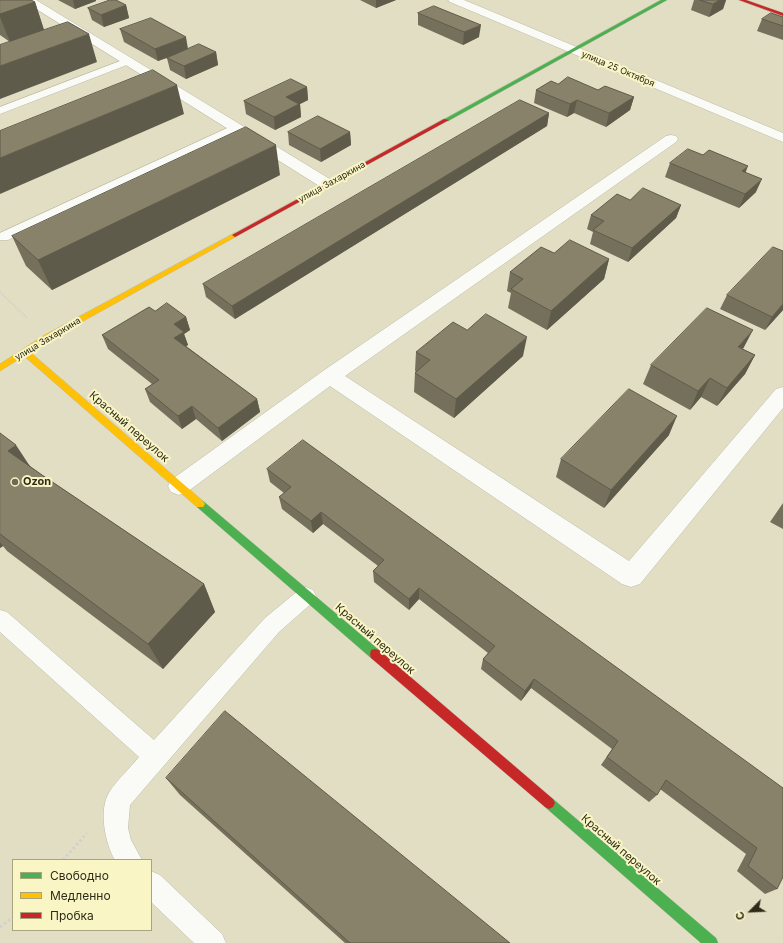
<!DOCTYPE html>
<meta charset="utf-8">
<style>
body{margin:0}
#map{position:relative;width:783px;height:943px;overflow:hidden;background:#e1dec4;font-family:Inter,sans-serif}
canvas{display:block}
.legend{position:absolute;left:12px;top:859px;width:140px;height:72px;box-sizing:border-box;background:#faf5c5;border:1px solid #a8a480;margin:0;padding:5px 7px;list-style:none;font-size:12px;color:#2d2b18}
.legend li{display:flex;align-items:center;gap:8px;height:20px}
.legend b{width:20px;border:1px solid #a8a480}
.north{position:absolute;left:731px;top:891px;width:40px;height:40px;-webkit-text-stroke:3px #faf5c5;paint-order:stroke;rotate:246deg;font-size:11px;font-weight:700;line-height:16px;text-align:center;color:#2d2b18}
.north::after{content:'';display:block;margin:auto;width:14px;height:18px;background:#2d2b18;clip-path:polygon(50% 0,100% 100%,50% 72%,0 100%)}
</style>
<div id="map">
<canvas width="783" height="943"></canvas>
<ul class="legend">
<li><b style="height:5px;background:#4caf50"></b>Свободно</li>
<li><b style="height:5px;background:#ffc107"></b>Медленно</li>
<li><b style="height:5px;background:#c62828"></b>Пробка</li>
</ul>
<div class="north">С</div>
</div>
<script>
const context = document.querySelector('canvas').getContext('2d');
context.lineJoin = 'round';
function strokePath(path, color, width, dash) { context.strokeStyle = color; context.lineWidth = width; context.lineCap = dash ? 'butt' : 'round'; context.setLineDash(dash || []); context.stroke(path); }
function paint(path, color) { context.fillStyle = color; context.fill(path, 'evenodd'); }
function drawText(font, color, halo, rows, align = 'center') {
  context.font = font + ' Inter,sans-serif'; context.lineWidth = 4; context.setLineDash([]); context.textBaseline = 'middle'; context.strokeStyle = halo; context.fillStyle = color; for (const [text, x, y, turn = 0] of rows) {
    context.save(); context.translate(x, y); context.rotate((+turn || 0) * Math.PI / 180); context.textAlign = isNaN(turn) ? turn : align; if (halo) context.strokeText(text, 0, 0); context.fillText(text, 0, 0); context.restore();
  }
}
const lane = new Path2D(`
 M128,58l5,3 -1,2 -132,51v-7z
 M236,124l4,1 2,3 -2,3 -232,109h-8v-7z
 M306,587l7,3 3,6 -3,6 -34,30 -149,173 -2,23 3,12 11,20h-27c-10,-16 -17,-52 -5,-69 8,-12 20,-23 29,-34l-139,-125v-22l7,2 147,128 111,-122 34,-28z
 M151,871l9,4 62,59 4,9h-32l-43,-41z`);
const street = new Path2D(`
 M22,0h14l297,181 2,3 -2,3 -6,2 -6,-2z
 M448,0h16l319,133v9l-333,-140z
 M671,135l5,1 2,3 -2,3 -331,234 284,185 147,-172 7,-2v21l-143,176 -9,3 -9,-3 -292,-198 -143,106 -8,3 -8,-3 -3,-6 3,-6 152,-109 343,-235z`);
const fast = new Path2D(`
 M661,0h6l-219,121 -5,-1z
 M200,500l3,1 176,149 1,4 -1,4 -4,1 -4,-1 -174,-151 -2,-3 2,-3z
 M549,797l4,2 163,139 2,5h-17l-156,-136 -2,-4 2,-4z`);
const slow = new Path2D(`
 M235,233l3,2 -1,1 -188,104 -19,12 173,149 2,3 -2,3h-6l-173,-151 -24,15v-7l43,-28z`);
const jam = new Path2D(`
 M739,0h7l37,13v3z
 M444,119l5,1 -212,116 -2,1 -3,-2z
 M375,649l4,1 174,149 2,4 -2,4 -4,2 -4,-2 -174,-149 -1,-4 1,-4z`);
strokePath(lane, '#bdbba6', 1);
strokePath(street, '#bdbba6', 1);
strokePath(fast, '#bdbba6', 1);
strokePath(slow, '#bdbba6', 1);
strokePath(jam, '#bdbba6', 1);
strokePath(new Path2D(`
 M0,292l28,27`), '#d3d2ca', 2, [1.5, 1.5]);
strokePath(new Path2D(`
 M63,860l24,-27
 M0,927l13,-10`), '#d3d2ca', 3, [2.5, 2.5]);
paint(lane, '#fafaf6');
paint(street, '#fafaf6');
paint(fast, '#4caf50');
paint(slow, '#ffc107');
paint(jam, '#c62828');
paint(new Path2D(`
 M0,0l35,2 9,28 -34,12 -10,-7z
 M58,0h38v1l-21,8z
 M360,0h36l-20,8z
 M694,0h32l-3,9 -14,8 -18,-7z
 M126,5l3,13 -25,9 -12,-7 -4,-12z
 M418,13l61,24 -16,8 -45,-20z
 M783,17v23l-26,-9 5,-12z
 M120,29l68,20 28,3 2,13 -32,14 -16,-9 -3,-12 -9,3 -34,-19z
 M558,84l40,6 36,7 -4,13 -24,17 -32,-14 -7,4 -33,-14 2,-13z
 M307,87l1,13 -8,4 1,13 -26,13 -29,-16 -2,-13z
 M549,113l-2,13 -312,193 -29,-22 -3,-13z
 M288,132h62l1,13 -30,17 -32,-17z
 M670,163l75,9 11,20 -17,16 -74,-31z
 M280,175l-228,115 -26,-24 -14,-30z
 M630,200l51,5 -5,13 -48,44 -38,-18 3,-12 -6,-3 4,-14z
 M783,251v59l-18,20 -45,-21 7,-14z
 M554,253l55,6 -5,20 -57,51 -39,-22 3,-15 -4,-2 3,-19z
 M155,311l31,6 4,13 -6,4 4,11 -2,1 71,53 3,13 -38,29 -26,-22 -14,10 -32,-27 -5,-13 7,-5 -44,-35 -6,-14z
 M467,330l56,26 -69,62 -40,-26 1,-19 1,-1 -1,-1 1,-19z
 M743,349l12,6 -10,19 -28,32 -16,-9 -11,13 -47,-26 8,-19z
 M0,433l31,34 11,8 162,109 11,28 -52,57 -156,-118 -4,-5 -3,2z
 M669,435l-65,73 -48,-31 5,-18z
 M267,469l516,319 -6,101 -12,5 -28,-23 9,-17 -86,-65 -3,6 -8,7 -48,-37 11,-16 -81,-61 -10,13 -40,-32 2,-10 5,-6 -69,-54 -10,11 -35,-28 -1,-11 5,-5 -55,-42 -10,9 -31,-24 -3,-12 5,-4 -14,-11z
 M783,503v26l-13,-7z
 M166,778l344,165h-165l-165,-148z`), '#75705b');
paint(new Path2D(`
 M73,0h23v1l-21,8z
 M376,0h20l-20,8z
 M720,0h6l-3,9 -14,8 4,-13z
 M35,2l9,28 -34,12 -10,-25v-3z
 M126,5l3,13 -25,9 -3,-12z
 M481,25l-2,12 -16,8 1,-13z
 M89,34l8,28 -97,37v-33z
 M186,37l2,12 -30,12 -3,-12z
 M216,52l2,13 -32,14 -2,-13z
 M177,85l7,29 -184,80v-36z
 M307,87l1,13 -8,4 1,13 -26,13 -1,-13 12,-20z
 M634,97l-4,13 -24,17 3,-14z
 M577,100l-3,13 -7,4 3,-13z
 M549,113l-2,13 -312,193 -3,-13z
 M350,132l1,13 -30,17 -1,-13z
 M276,145l4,30 -228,115 -14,-30z
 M748,166l-5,13 -1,-8z
 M762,179l-6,13 -17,16 6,-14z
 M681,205l-5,13 -48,44 4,-14z
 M609,259l-5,20 -57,51 4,-19z
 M783,304v6l-18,20 7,-13z
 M186,317l4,13 -6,4 4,11 -10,6 -4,-13v-14z
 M753,330l-10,19 -5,-2z
 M527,337l-4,19 -69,62 2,-19z
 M755,355l-10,19 -28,32 10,-18z
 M710,378l-9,19 -11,13 8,-19z
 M257,399l3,13 -38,29 -4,-13z
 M192,406l4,13 -14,10 -4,-13z
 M677,416l-8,19 -65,73 7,-18z
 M16,445l21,32 -29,-26z
 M321,512l2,12 -10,9 -2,-12z
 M0,542l3,4 -3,2z
 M204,584l11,28 -52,57 -15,-25z
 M419,588v11l-10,11v-11z
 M534,679l-3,9 -10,13 4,-10z`), '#5f5b4a');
const building = new Path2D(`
 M0,0h31l4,2 -35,12z
 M110,0h6l10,5 -25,10 -13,-7z
 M700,0h20l-7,4z
 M434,6l47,19 -17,7 -46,-19z
 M771,13l12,4v9l-21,-7z
 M151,18l35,19 -31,12 -35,-20z
 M68,22l21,12 -89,32v-21z
 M199,44l17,8 -32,14 -17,-8z
 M153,70l24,15 -177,73v-27z
 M568,77l30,13 7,-4 29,11 -25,16 -32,-13 -7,4 -34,-14 15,-9 7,3z
 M291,79l16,8 -21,10 13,7 -25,13 -30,-16z
 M520,100l29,13 -317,193 -29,-22z
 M318,116l32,16 -30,17 -32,-17z
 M246,127l30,18 -238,115 -26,-24z
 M688,149l15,6 6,-5 39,16 -6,5 20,8 -17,15 -75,-31z
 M643,188l38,17 -49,43 -39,-18 11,-9 -13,-6 26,-21 13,6z
 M570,240l39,19 -58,52 -40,-22 12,-10 -13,-7 31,-25 13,6z
 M773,247l10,4v53l-11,13 -45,-22z
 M167,303l19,14 -12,7 10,8 -10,6 83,61 -39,29 -26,-22 -14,10 -33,-27 14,-9 -57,-45 47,-28 6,4z
 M707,308l46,22 -15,17 17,8 -28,33 -17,-10 -12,13 -47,-26z
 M486,314l41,23 -71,62 -41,-26 15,-13 -14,-8 37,-30 14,8z
 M629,389l48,27 -66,74 -50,-31z
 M0,433l16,12 -8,6 34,24 162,109 -56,60 -148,-110z
 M303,440l480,348v89l-6,12 -29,-23 9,-18 -91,-68 -9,15 -50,-38 11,-16 -84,-62 -9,12 -42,-32 12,-13 -76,-58 -10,11 -36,-28 11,-11 -63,-48 -10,9 -32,-24 12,-10 -24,-18z
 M225,711l285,232h-160l-184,-165z`);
paint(building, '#88826a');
strokePath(building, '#5f5b4a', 1);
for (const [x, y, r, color] of [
 [15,482,4,"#6c6a54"]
]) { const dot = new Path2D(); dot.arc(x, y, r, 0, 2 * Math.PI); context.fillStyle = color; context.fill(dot); strokePath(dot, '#faf5c5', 1.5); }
drawText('9px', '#2d2b18', '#faf5c5', [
 ["улица 25 Октября",618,69,23],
 ["улица Захаркина",332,182,-29],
 ["улица Захаркина",48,339,-31]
]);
drawText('11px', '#2d2b18', '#faf5c5', [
 ["Красный переулок",129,427,41],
 ["Красный переулок",375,639,41],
 ["Красный переулок",621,850,41]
]);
drawText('bold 11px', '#2d2b18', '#faf5c5', [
 ["Ozon",23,482]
], 'left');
</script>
